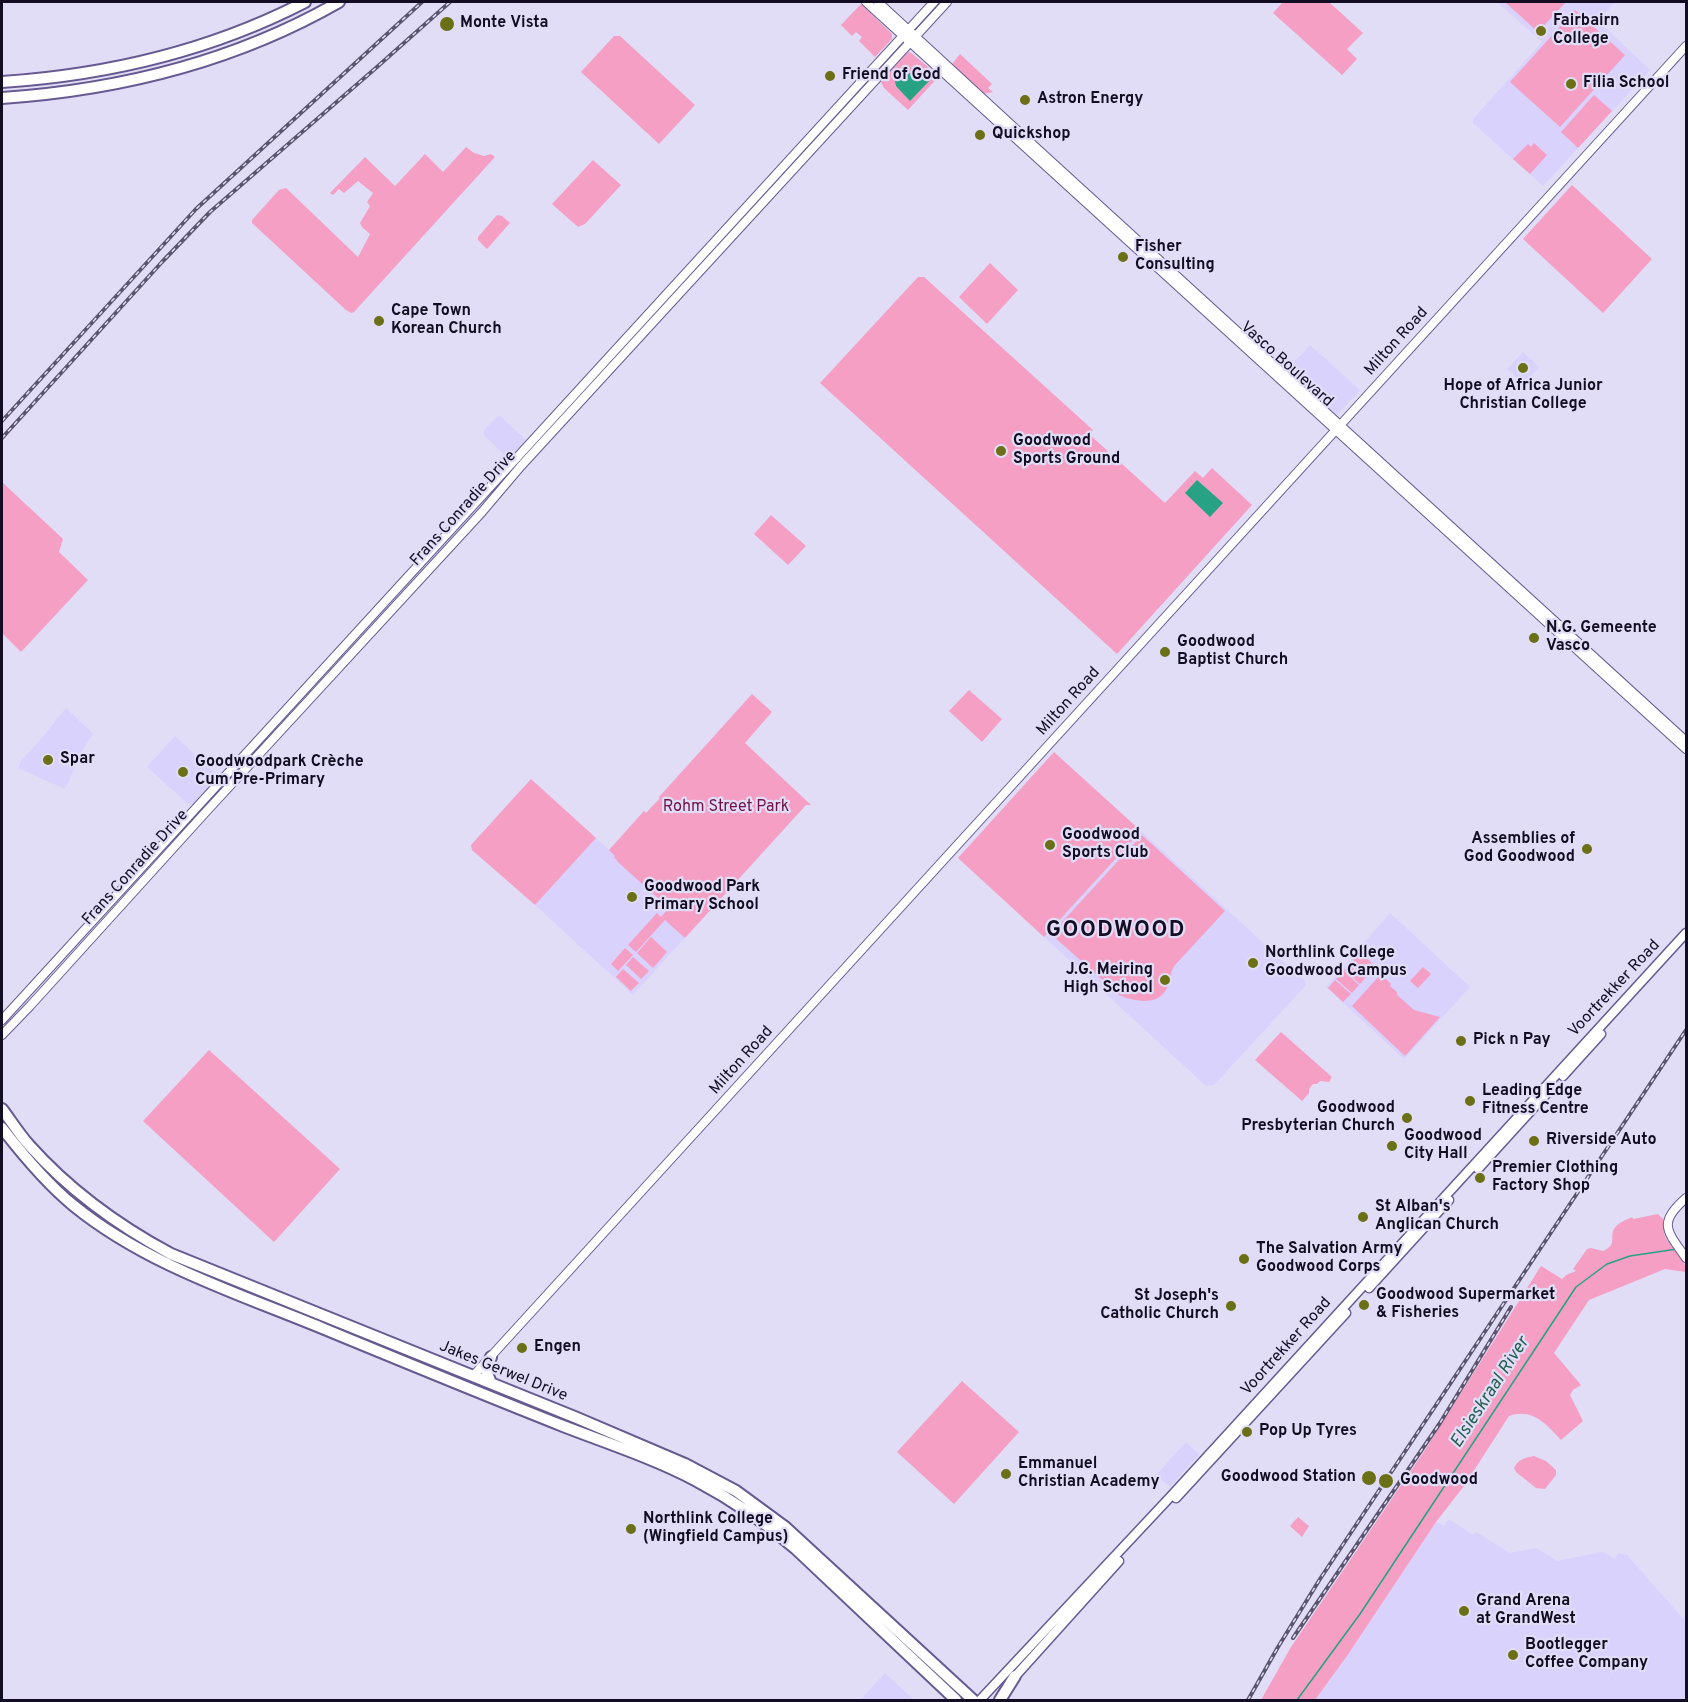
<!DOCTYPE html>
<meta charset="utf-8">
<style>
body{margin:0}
#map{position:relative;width:1688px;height:1702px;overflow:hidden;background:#e1ddf7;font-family:Overpass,sans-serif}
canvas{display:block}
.frame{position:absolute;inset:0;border:3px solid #120d22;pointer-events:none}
</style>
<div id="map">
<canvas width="1688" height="1702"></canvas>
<div class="frame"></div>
</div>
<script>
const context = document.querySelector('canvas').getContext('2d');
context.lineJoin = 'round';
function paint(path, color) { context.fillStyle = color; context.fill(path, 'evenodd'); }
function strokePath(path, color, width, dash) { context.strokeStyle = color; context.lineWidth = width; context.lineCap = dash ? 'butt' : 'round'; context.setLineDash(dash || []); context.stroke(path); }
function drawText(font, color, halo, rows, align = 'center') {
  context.font = font + ' Overpass,sans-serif'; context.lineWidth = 4.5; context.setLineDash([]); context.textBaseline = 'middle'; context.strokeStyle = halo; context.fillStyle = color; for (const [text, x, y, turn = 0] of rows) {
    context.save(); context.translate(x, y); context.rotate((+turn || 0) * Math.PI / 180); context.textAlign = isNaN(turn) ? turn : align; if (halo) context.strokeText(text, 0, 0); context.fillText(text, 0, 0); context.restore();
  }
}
paint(new Path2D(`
 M1497,2h118l-17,19 52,49 -107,116 -70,-63v-4l69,-77z
 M1310,345l50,45 -23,25 -50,-45z
 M1523,352l16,15 -15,17 -17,-15z
 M499,415l27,25 -17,19 -25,-24v-5z
 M66,708l27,26 -10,15 -18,40 -47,-21 3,-7 20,-22z
 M175,736l44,41 -25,27h-6l-41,-37z
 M644,811l85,78 -96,106 -98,-90 61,-67 13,12z
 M1141,831l164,150 1,4 -92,100 -8,1 -162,-149z
 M1390,913l80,74 -66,72 -78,-72z
 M1186,1442l13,12 -29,33 -14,-12z
 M1449,1519l24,16 3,-3 34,21 26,-5 21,13 45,-9 13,7 3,-6 9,2 59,67v78h-371l32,-44 89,-134 8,4z
 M885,1673l29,27h-54z`), '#d9d2fc');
paint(new Path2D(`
 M1283,2h46l34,31 -16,16 10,10 -15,16 -69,-62z
 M1505,2h61l-28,30z
 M861,4l31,30v5l-17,18 -16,-16 3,-4 -6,-5 -4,4 -11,-11z
 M1575,10l50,45 -65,72 -50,-45z
 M614,36h6l75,69 -36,39 -78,-72z
 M910,52l29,24 -31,34 -24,-22 -3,-6 26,-29z
 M960,54l32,30 -4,4 5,4 -11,2 -30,-30z
 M1594,95l18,16 -34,37 -17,-16z
 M1534,143l13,12 -17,19 -17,-15 15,-15 3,3z
 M466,147l8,6 10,3 7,-2 4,3 -141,155 -3,1 -5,-3 -94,-87v-3l27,-30 7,-2 72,69 12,-23 -8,-7 -2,-4 10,-17 -3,-4 6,-9 -15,-12 -14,12 -5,-4 -6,6 -3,-2 35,-36 30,29 30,-32 18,18z
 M593,160l28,25 -36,39 -7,3 -26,-23z
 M1572,185l80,74 -49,54 -80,-74z
 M497,215l5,1 8,7 -23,26 -9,-9v-3z
 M990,263l28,27 -31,34 -28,-27z
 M918,277h6l169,153 -4,4 76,69 30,-32 8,7 9,-10 40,37 -135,149 -297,-271z
 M2,482l61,57 -4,13 29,28 -67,72 -19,-19z
 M771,515l35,31 -18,19 -34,-31z
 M969,690l33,29 -20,23 -33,-31z
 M752,694l20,18 -27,31 66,62h-5l-121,133 -20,-18 -29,32 -8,-7 29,-32 4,4 8,-9 -50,-45 -5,-6 1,-1 -6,-6 35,-39 2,2 14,-15 -1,-1z
 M1054,752l87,79 -97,106 -86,-79z
 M531,779l65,59 -61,67 -63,-55 -1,-5z
 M1142,835l83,76 -50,54c-5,7 -5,15 -8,23 -8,19 -35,13 -48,7l-68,-61z
 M651,937l16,15 -14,16 -16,-15z
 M625,948l8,7 -15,16 -7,-7z
 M1360,952l16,15 -7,7 -16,-14z
 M633,957l16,14 -8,8 -15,-14z
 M1352,962l15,14 -7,8 -16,-14z
 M1423,967l8,7 -13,14 -8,-7z
 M623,969l16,14 -8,8 -15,-14z
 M1344,971l15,14 -7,8 -16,-14z
 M1381,974l10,10 -1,2 7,6v3l17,15 26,7 -35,39 -53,-50z
 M1335,980l16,14 -8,8 -15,-14z
 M1281,1032l51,45 -3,5 -9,-1 -3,3h-4l-4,5v4l-7,8 -47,-41z
 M209,1050l131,119 -66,73 -131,-121z
 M1658,1214l5,5c0,7 0,13 3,19 7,12 20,20 20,34l-21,-3 -76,31 -35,53 27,32 -8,5 -3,5 13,26 -22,19c-15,-16 -28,-32 -52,-24l-45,70 -28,36 -89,134 -32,44h-54l30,-53 134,-197 116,-184 21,13 4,-4 10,-4 -3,-2 14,-20 4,-1 12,3c15,-7 6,-12 11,-22 3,-6 12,-9 18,-12l1,2z
 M962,1381l57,51 -65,72 -57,-52z
 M1534,1456l12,5 10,9v5l-11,14 -9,-1 -20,-16 -2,-4c5,-9 10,-10 20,-12z
 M1298,1517l11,9 -7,11 -12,-11z`), '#f49fc3');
paint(new Path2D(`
 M920,67l12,11 -22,23 -14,-15 -1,-5 6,-7 9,-1 5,-5z
 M1197,480l26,23 -13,14 -25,-24z`), '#27a285');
strokePath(new Path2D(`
 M1297,1700l63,-86 216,-327 31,-23 23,-8 47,-7`), '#27a285', 1.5);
const secondary = new Path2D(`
 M866,2l820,747
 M878,2l154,142 654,597
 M2,1020l932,-1018
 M2,1035l28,-29 174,-192 278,-302 39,-46 426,-464
 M1686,1198c-29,25 -19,33 0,60
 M473,1376l1213,-1330`);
const primary = new Path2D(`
 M1563,1076l38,-42
 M1478,1169l70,-77
 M1369,1288l80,-88
 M1176,1498l170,-185
 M1011,1681l108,-120
 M980,1700l192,-205 514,-562`);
const highway = new Path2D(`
 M2,82c105,-7 208,-31 303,-80
 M2,98c118,-8 234,-37 337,-96
 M2,1109c9,12 17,25 27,36 41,46 88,80 142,109l406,164 108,46 51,27 49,36 188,173
 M2,1128c21,27 44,55 71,77 72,59 164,88 249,123 80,33 160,66 241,98 44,17 90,32 132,54 36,19 70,42 101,69l160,151
 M491,1357l-5,14 5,12
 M1000,1700l15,-24`);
strokePath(secondary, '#665a91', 10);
strokePath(primary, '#665a91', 11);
strokePath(highway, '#665a91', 14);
strokePath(secondary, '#fff', 8);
strokePath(primary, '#fff', 8);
strokePath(highway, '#fff', 10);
const rail = new Path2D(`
 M2,421l194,-212 226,-207
 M2,438l160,-176 48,-50 167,-145 73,-65
 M1293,1638l147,-215 71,-116
 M1248,1700l30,-53 42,-68 366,-549`);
strokePath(rail, '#5a556c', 4);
strokePath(rail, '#e1ddf7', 1.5, [4.5]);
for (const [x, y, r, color] of [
 [447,24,8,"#6b6f15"],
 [1541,31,6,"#6b6f15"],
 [830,76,6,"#6b6f15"],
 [1571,84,6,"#6b6f15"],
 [1025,100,6,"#6b6f15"],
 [980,135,6,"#6b6f15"],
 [1123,257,6,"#6b6f15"],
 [379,321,6,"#6b6f15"],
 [1523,368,6,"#6b6f15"],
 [1001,451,6,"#6b6f15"],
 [1534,638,6,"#6b6f15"],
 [1165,652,6,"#6b6f15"],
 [48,760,6,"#6b6f15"],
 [183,772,6,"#6b6f15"],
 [1050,845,6,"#6b6f15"],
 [1587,849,6,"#6b6f15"],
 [632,897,6,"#6b6f15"],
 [1253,963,6,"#6b6f15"],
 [1165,980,6,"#6b6f15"],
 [1461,1041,6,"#6b6f15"],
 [1470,1101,6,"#6b6f15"],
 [1407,1118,6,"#6b6f15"],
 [1534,1141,6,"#6b6f15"],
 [1392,1146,6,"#6b6f15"],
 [1480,1178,6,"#6b6f15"],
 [1363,1217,6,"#6b6f15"],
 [1244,1259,6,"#6b6f15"],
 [1364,1305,6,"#6b6f15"],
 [1231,1306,6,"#6b6f15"],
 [522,1348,6,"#6b6f15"],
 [1247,1432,6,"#6b6f15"],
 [1006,1474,6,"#6b6f15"],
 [1369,1478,8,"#6b6f15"],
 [1386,1481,8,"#6b6f15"],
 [631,1529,6,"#6b6f15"],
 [1464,1611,6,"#6b6f15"],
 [1513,1655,6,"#6b6f15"]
]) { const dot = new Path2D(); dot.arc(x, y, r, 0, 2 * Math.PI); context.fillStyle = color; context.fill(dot); strokePath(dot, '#e1ddf7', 2); }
drawText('bold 16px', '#120d22', '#e1ddf7', [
 ["Fairbairn",1553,22],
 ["College",1553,40],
 ["Monte Vista",460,24],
 ["Friend of God",842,76],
 ["Filia School",1583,84],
 ["Astron Energy",1037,100],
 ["Quickshop",992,135],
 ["Fisher",1135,248],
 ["Consulting",1135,266],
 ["Cape Town",391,312],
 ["Korean Church",391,330],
 ["Hope of Africa Junior",1523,387,"center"],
 ["Christian College",1523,405,"center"],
 ["Goodwood",1013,442],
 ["Sports Ground",1013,460],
 ["N.G. Gemeente",1546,629],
 ["Vasco",1546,647],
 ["Goodwood",1177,643],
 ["Baptist Church",1177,661],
 ["Spar",60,760],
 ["Goodwoodpark Crèche",195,763],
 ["Cum Pre-Primary",195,781],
 ["Goodwood",1062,836],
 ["Sports Club",1062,854],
 ["Assemblies of",1575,840,"right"],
 ["God Goodwood",1575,858,"right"],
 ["Goodwood Park",644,888],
 ["Primary School",644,906],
 ["Northlink College",1265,954],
 ["Goodwood Campus",1265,972],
 ["J.G. Meiring",1153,971,"right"],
 ["High School",1153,989,"right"],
 ["Pick n Pay",1473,1041],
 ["Leading Edge",1482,1092],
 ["Fitness Centre",1482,1110],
 ["Goodwood",1395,1109,"right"],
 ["Presbyterian Church",1395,1127,"right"],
 ["Goodwood",1404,1137],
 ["City Hall",1404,1155],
 ["Riverside Auto",1546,1141],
 ["Premier Clothing",1492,1169],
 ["Factory Shop",1492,1187],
 ["St Alban's",1375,1208],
 ["Anglican Church",1375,1226],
 ["The Salvation Army",1256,1250],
 ["Goodwood Corps",1256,1268],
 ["Goodwood Supermarket",1376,1296],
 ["& Fisheries",1376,1314],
 ["St Joseph's",1219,1297,"right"],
 ["Catholic Church",1219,1315,"right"],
 ["Engen",534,1348],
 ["Pop Up Tyres",1259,1432],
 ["Emmanuel",1018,1465],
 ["Christian Academy",1018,1483],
 ["Goodwood Station",1356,1478,"right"],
 ["Goodwood",1400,1481],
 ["Northlink College",643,1520],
 ["(Wingfield Campus)",643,1538],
 ["Grand Arena",1476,1602],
 ["at GrandWest",1476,1620],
 ["Bootlegger",1525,1646],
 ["Coffee Company",1525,1664]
], 'left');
drawText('16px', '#120d22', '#e1ddf7', [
 ["Milton Road",1397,342,-48],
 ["Vasco Boulevard",1286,365,42],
 ["Frans Conradie Drive",464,509,-48],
 ["Milton Road",1069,702,-48],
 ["Frans Conradie Drive",136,868,-48],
 ["Voortrekker Road",1615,989,-47],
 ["Milton Road",742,1061,-48],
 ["Voortrekker Road",1287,1347,-48],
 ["Jakes Gerwel Drive",503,1372,22]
]);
drawText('16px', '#711146', '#e1ddf7', [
 ["Rohm Street Park",726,808]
]);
drawText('italic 18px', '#236050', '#e1ddf7', [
 ["Elsieskraal River",1491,1393,-57]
]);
context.letterSpacing = '1.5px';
drawText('bold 22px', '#120d22', '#e1ddf7', [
 ["GOODWOOD",1116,932]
]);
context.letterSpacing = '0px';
</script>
